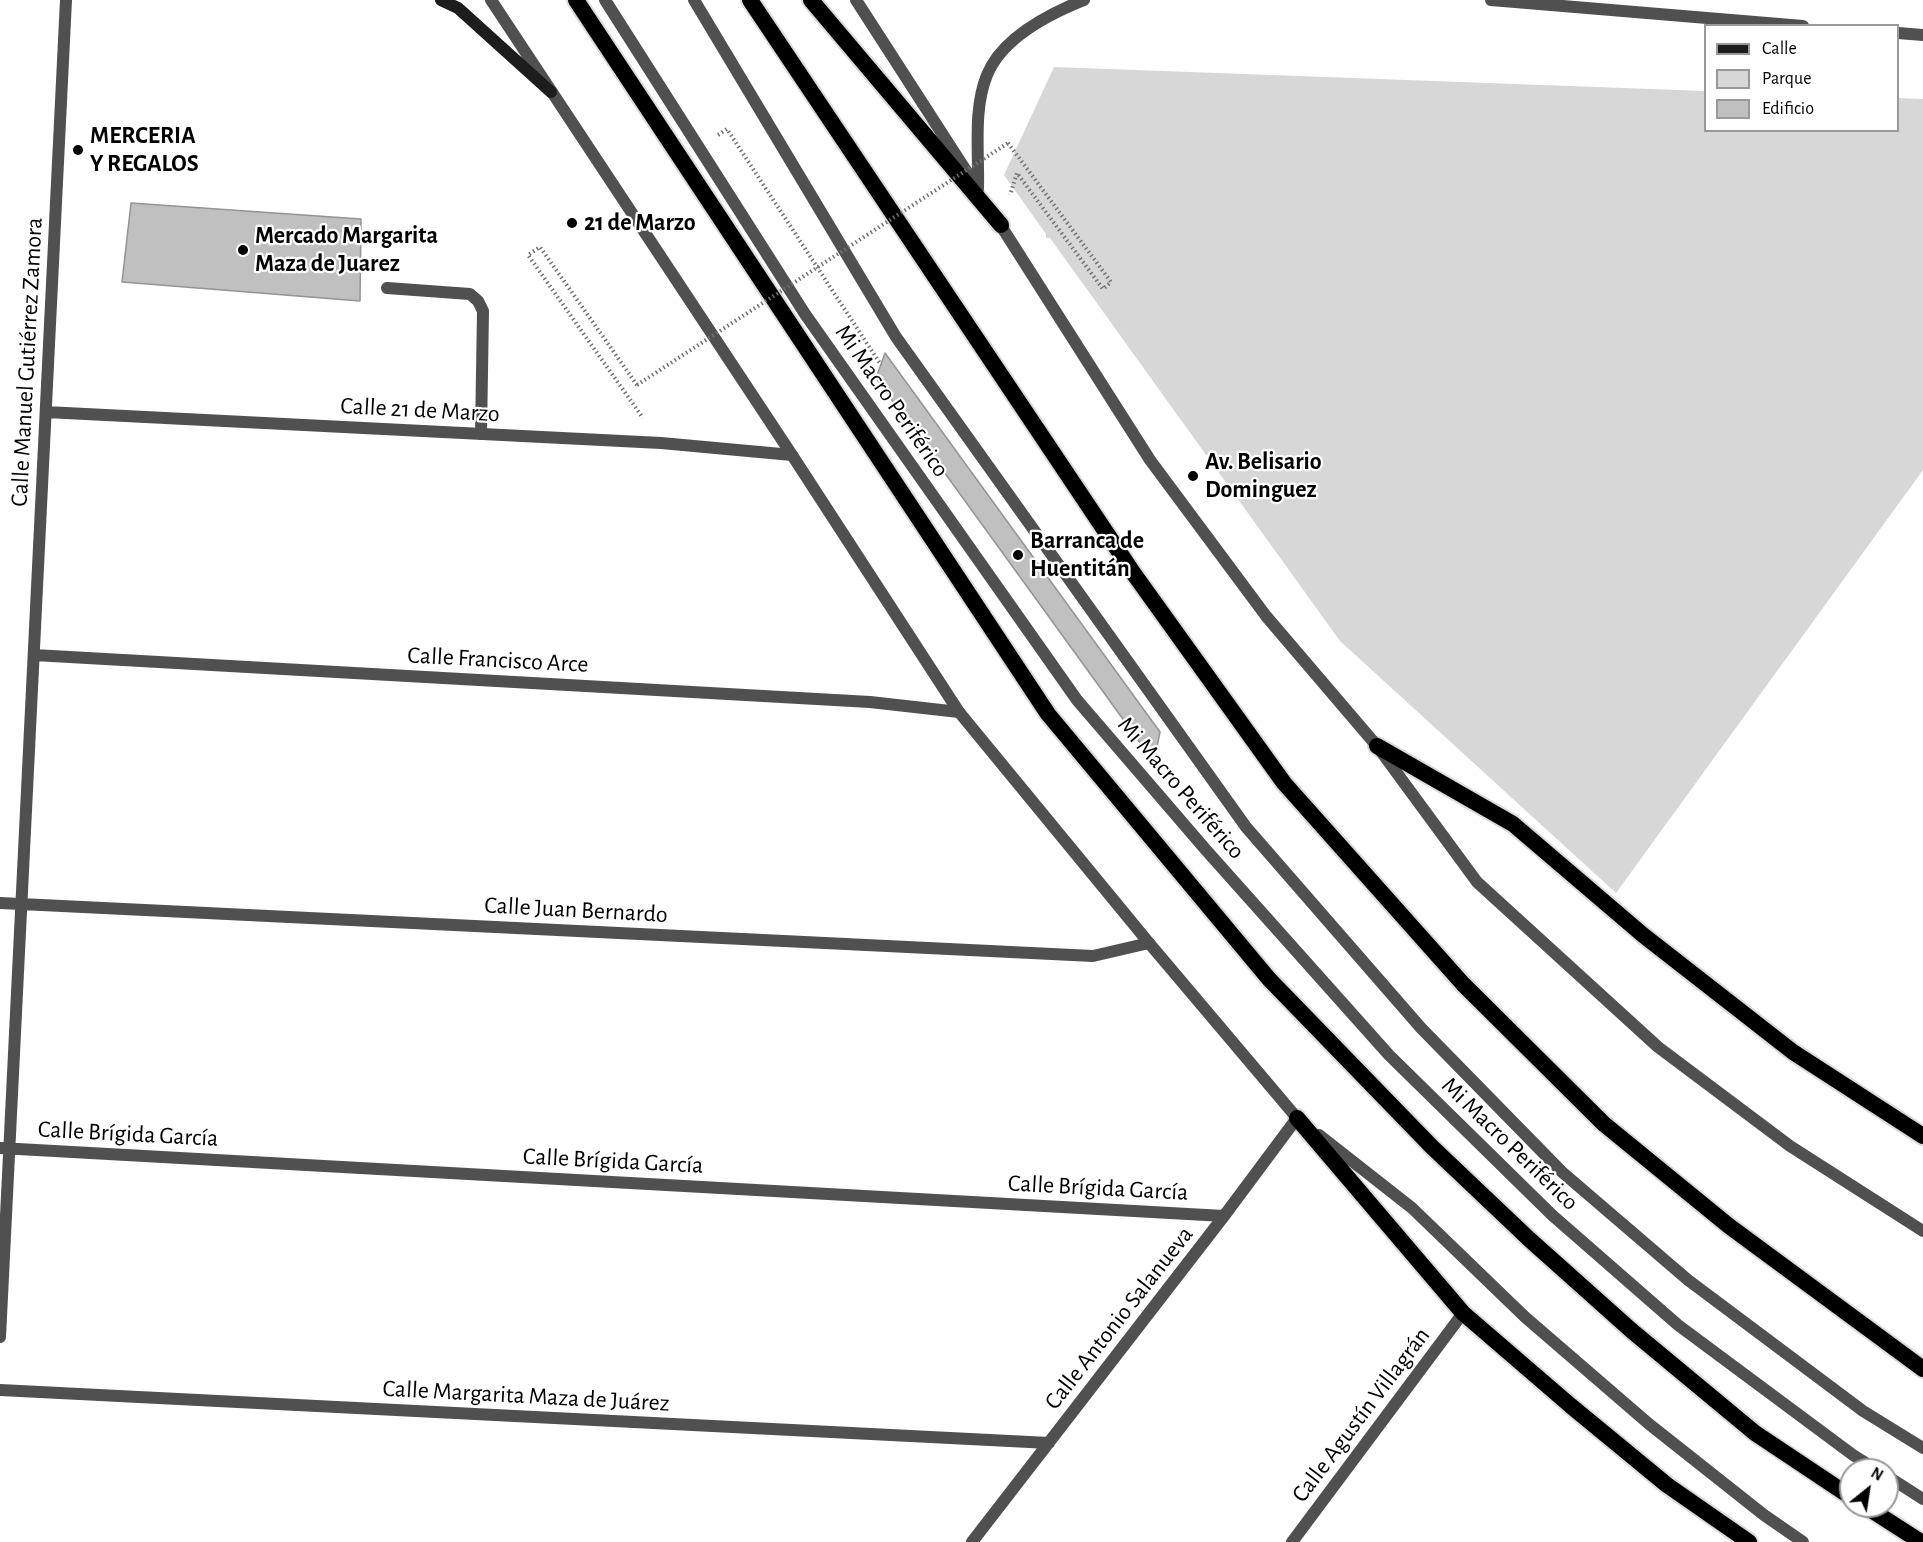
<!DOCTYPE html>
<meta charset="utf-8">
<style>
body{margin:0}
#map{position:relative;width:1923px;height:1542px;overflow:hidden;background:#fff;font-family:"Alegreya Sans",sans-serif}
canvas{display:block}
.legend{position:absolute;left:1704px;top:24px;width:195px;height:108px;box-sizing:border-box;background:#fff;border:2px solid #999;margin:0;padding:8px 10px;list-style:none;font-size:18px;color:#000}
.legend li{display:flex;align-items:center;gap:12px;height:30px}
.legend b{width:30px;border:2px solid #999}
.north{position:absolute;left:1839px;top:1458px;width:60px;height:60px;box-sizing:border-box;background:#fff;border:2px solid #999;border-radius:50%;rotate:30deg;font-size:16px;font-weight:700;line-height:24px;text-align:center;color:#000}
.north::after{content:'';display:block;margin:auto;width:21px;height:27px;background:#000;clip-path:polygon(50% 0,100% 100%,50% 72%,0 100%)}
</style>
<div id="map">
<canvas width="1923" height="1542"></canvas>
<ul class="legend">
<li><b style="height:8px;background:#1d1d1d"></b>Calle</li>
<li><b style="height:16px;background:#d7d7d7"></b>Parque</li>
<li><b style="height:16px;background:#c0c0c0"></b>Edificio</li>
</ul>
<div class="north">N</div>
</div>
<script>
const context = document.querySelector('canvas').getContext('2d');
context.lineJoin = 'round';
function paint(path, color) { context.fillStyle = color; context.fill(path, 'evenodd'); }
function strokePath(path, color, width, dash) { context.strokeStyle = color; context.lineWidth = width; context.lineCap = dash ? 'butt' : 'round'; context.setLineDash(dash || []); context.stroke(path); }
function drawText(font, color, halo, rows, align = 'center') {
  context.font = font + ' "Alegreya Sans",sans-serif'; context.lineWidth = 4.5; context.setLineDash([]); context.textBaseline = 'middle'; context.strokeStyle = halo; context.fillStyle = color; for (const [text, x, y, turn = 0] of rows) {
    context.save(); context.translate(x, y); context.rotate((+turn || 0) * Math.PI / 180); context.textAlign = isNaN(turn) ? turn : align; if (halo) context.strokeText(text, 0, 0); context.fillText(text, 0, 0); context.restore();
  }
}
paint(new Path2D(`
 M1054,67l651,24 1,39h192v-32l25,1v371l-307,423 -276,-252 -290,-403h-4v-4l-42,-59z`), '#d7d7d7');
const building = new Path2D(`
 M131,203l230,16 -1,82 -238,-19z
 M885,353l275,379 -6,30 -278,-384z`);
paint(building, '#c0c0c0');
strokePath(building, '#949494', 1.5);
const trunk = new Path2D(`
 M576,0l472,714 221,265 163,168 97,92 103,92 123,102 96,64
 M750,0l384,574 150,209 179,201 141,140 125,102 194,143
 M811,0l190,225
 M1377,746l136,78 130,111 150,117 130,84
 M1297,1118l166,195 108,93 96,79 82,57
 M1865,1506l56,36`);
strokePath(trunk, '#dbdbdb', 20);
strokePath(new Path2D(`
 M718,135l9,-6 154,236
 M1008,143l103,139 -8,7 -86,-116 -7,22
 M637,385l-97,-138 -12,8 115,163`), '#727272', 4, [1.5, 3]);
strokePath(new Path2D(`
 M605,0l200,314 272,386 129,150 183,205 163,160 126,110 175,130 24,15
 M694,0l202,337 350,490 175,201 141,144 126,108 175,131 60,37
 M387,288l83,6 8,7 5,10 -2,123
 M1887,1476l36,23`), '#505050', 12);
strokePath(new Path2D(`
 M46,412l615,31 131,12
 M34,655l836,47 89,10
 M0,903l1093,53 56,-13
 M0,1148l1224,68
 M0,1337l66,-1337
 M0,1390l1049,53
 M972,1542l252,-326 73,-98
 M1292,1542l171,-229`), '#505050', 12);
strokePath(new Path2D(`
 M491,0l301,455 167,257 190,231 148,175 6,5
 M856,0l118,183
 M1491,0l312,26
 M1898,33l25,2
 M978,189c1,-37 -5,-80 9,-114 15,-37 62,-61 97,-75
 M996,218l154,242 116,156 111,130 100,136 181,165 132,99 133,85
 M1319,1135l93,73 113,109 124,107 115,91 39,27`), '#505050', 12);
strokePath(new Path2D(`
 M441,0l17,8 93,84`), '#1d1d1d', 12);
strokePath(trunk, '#000', 16);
strokePath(new Path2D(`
 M637,385l371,-242`), '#727272', 4, [1.5, 3]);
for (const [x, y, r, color] of [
 [78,150,6,"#000"],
 [572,223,6,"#000"],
 [243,250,6,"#000"],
 [1193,476,6,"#000"],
 [1018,555,6,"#000"]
]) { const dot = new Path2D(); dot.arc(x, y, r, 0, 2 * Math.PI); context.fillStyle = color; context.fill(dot); strokePath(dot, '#fff', 2); }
drawText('bold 24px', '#000', '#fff', [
 ["MERCERIA",90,136],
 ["Y REGALOS",90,164],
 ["21 de Marzo",584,223],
 ["Mercado Margarita",255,236],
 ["Maza de Juarez",255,264],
 ["Av. Belisario",1205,462],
 ["Dominguez",1205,490],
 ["Barranca de",1030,541],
 ["Huentitán",1030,569]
], 'left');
drawText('24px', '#000', '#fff', [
 ["Calle Manuel Gutiérrez Zamora",27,362,-87],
 ["Mi Macro Periférico",892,401,55],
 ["Calle 21 de Marzo",420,410,3],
 ["Calle Francisco Arce",498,660,3],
 ["Mi Macro Periférico",1181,788,49],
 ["Calle Juan Bernardo",576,910,3],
 ["Calle Brígida García",128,1134,3],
 ["Mi Macro Periférico",1510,1144,44],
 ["Calle Brígida García",613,1161,3],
 ["Calle Brígida García",1098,1188,3],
 ["Calle Antonio Salanueva",1119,1318,-52],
 ["Calle Margarita Maza de Juárez",526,1396,3],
 ["Calle Agustín Villagrán",1361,1415,-53]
]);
</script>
